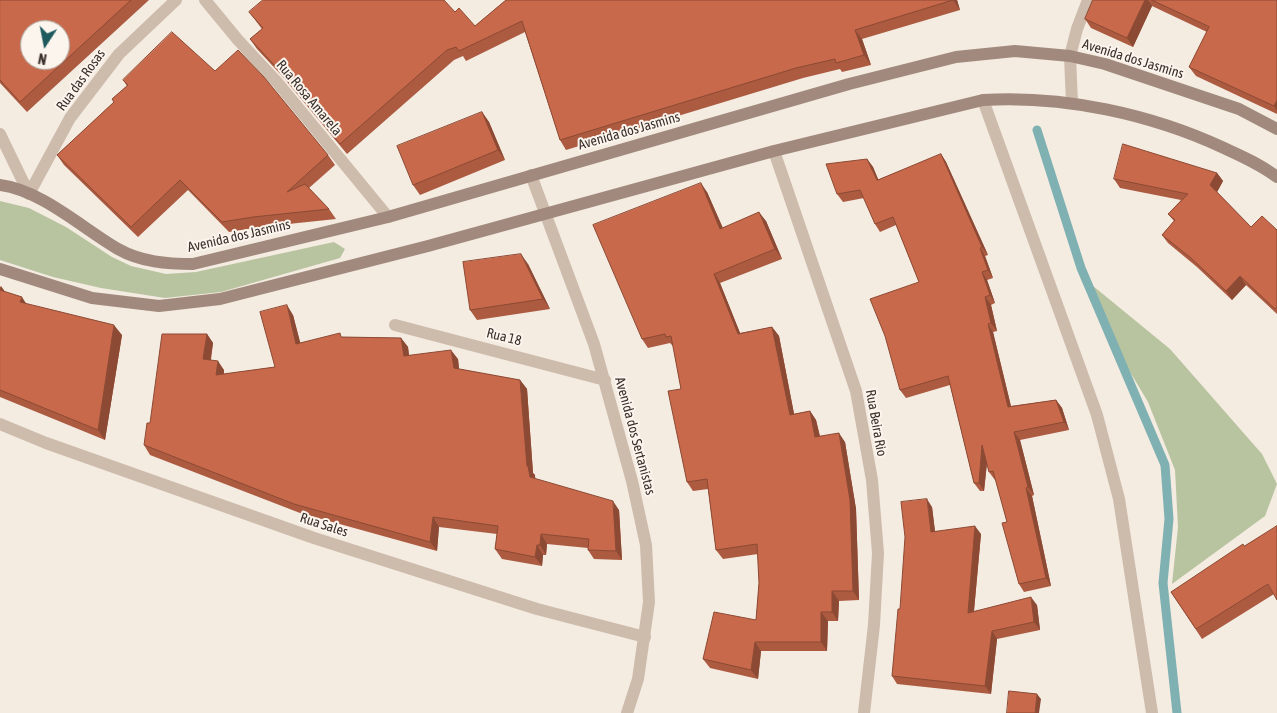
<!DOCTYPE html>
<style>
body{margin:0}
#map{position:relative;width:1277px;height:713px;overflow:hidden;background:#f4ebe1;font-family:"Asap Condensed",sans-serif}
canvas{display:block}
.north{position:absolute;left:20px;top:20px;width:50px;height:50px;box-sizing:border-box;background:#fbf5ee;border:1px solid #aea6a0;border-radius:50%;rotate:191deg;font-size:14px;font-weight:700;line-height:20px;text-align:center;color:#3b302b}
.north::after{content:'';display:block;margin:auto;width:18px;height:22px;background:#1f5a5e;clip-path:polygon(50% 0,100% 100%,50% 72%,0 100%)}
</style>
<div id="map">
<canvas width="1277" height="713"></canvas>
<div class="north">N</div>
</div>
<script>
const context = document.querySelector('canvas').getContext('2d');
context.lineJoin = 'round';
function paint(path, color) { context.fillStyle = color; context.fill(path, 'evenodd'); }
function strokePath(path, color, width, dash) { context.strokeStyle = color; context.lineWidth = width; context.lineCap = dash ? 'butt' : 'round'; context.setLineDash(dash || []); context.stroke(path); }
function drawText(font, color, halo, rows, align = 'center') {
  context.font = font + ' "Asap Condensed",sans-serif'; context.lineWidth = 4; context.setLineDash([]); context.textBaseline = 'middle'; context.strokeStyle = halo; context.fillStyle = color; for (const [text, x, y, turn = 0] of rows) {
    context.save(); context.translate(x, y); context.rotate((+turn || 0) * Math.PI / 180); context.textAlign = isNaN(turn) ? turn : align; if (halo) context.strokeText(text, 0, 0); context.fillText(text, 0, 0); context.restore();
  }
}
paint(new Path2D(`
 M0,201l29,7 37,19 46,30 19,9 35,8 30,-2 138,-30 11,7 -5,9 -119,34 -56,6 -64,-10 -48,-11 -53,-17z
 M1087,281l83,68 92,105 15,30 -12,32 -93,68 6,-57 -3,-57 -27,-68 -34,-57z`), '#b8c4a0');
strokePath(new Path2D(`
 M1037,130l44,138 84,197 4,54 -6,64 14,130`), '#7fb0b2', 9);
strokePath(new Path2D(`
 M205,0l33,40 39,42 111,135
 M983,100l114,315 22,84 33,214
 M1072,103l-2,-47 7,-27 11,-29
 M0,134l29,60
 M774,151l82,240 16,89 6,73 -4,72 -10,88
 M29,194l41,-76 49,-64 57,-54
 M395,325l210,55
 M0,424l46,19 268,95 223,71 108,28`), '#cdbbac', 12);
strokePath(new Path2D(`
 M531,175l63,169 38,137 14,64 3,57 -11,77 -11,34`), '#cdbbac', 12);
strokePath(new Path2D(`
 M0,185c41,5 82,43 118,64 23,13 49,15 75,15l195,-47 461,-133 107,-27 59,-6 55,5 35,8 134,45 38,20
 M0,269l92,29 67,8 61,-7 208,-53 346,-95 209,-51c80,-5 168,14 241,48 19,9 36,16 53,29`), '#a18a7d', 12);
paint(new Path2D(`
 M0,0h149l-122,112 -27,-29z
 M506,0h451l3,10 -98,29 9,26 -29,7 -2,-3 -37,9 -237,72 -6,-10 -35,-108 -59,29 -3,-5 -9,4 -107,94 -64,-77 -26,-28 -7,-10 12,-10 -13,-17h206l20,14z
 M1093,0h184v114l-81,-38 -7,-9 18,-35 -55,-26 -19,41 -42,-19 -6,-9z
 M215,71l113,84 7,10 -26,23 20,21 7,10 -76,8 -31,5 -41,-42 -50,47 -74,-72 -7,-10 57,-53 -2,-3 15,-13 -4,-6z
 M482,112l7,10 16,38 -85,35 -7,-10z
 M941,154l5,8 42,93 -3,1 8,22 -6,2 8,23 -4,2 6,26 -4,1 18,74 45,-6 6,8 7,22 -49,10 14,55 -2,1 19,90 -27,6 -5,-8 -12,-62 -11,-42h-1l-6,-8 -2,-9 -3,28h-4l-6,-8 -24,-98 -44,13 -6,-8 19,-108 -23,-57 -16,7 -5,-8 -11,-26 -21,4 -6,-8 30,-35 6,8 5,13z
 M1217,173l6,8 -6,11 34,35 26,3v84l-31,-29 -14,15 -35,-33 -29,-24 -6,-8 12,-14 -6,-7 13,-14 -61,-12 -6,-9z
 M707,192l16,36 43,-7 16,38 -62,24 20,50 32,-6 7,9 15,78 16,-3 6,9 4,16 25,6 11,67 3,91 -20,1 -1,20h-10l-1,30h-66l-3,28 -48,-11 -7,-9 53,-39 3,-37 -1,-29 -35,5 -7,-9 -8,-61 -15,2 -6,-9 -6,-93 -8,-43 -3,-3 -22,5 -6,-9z
 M528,264l22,45 -73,11 -7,-10z
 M0,286l5,6 21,12 96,31 -17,105 -105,-43z
 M293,315l7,28 43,-6 58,1 7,9 1,8 49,4 1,10 61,11 7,9 6,84 2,2v4l84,31 3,50 -28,-1 -6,-9v-2l-41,-4 -1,11h-3l-1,11 -40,-7 -7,-10 2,-15 -58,-7 -2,24 -137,-38 -150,-58 -6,-10 6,-22 57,-89 6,9 -2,17 13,10v4l51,-7z
 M932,507l3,24 46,3 -7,77 63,-6 3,25 -43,9 -6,55 -94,-10 -5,-8 8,-67z
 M1244,546l30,48 -72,45 -31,-47z`), '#ac5a40');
paint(new Path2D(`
 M953,0h4l3,10z
 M1145,0h3l4,6 -19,41 -6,-9z
 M855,30l7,9 9,26 -7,-10z
 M1277,100v11l-3,-5z
 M482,112l7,10 16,38 -7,-10z
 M941,154l5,8 42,93 -6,-8z
 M867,159l6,8 9,21 -5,-8z
 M1217,173l6,8 -7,13 -6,-9z
 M701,183l6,9 20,46 -7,-9z
 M759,212l7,9 16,38 -7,-10z
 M980,248l5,8 8,22 -5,-8z
 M521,254l7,10 22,45 -7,-10z
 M982,272l5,8 8,23 -5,-8z
 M714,274l6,9 24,60 -6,-9z
 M1240,276l6,9 -14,15 -6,-9z
 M1,286l7,10 -8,-4z
 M22,297l7,11 -9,-6z
 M985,297l6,8 6,26 -6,-8z
 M287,305l6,10 10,38 -7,-9z
 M988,324l5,8 20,83 -5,-8z
 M114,325l8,10 -17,105 -7,-10z
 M772,327l7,9 17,88 -6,-9z
 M207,334l6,9 -4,25 -6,-9z
 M401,338l7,9 2,18 -6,-9z
 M451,350l7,9 2,19 -6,-10z
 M218,361l6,9 -1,14 -7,-9z
 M520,380l7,9 6,84 2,2 1,11 -6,-9 -3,-11z
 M1056,400l6,8 7,22 -5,-8z
 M810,411l6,9 6,26 -7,-9z
 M1014,432l6,8 14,55 -6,-8z
 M839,433l6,9 11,67 3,91 -6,-9z
 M982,445l6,8 -4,38 -5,-8z
 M1026,488l6,8 19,90 -5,-8z
 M927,499l5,8 4,33 -5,-8z
 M613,501l6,9 3,50 -6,-9z
 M433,517l6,10 -2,24 -7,-9z
 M975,526l6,8 -8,87 -5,-8z
 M541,534l6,10 -1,11 -6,-10z
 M537,545l6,10 -1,11 -7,-9z
 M832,591l7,10 -1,20 -6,-9z
 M1031,597l6,8 3,25 -6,-8z
 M821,612l7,9 -1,30 -6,-9z
 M992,631l5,8 -6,55 -6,-8z
 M755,642l6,9 -3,28 -7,-9z
 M1037,694l4,5 -2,14h-4z`), '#8c4a34');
const building = new Path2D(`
 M0,0h131l-111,102 -20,-22zM30,30h30v30h-30z
 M263,0h181l11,12 4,-4 16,18 31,-26h447l-98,30 9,25 -28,8 -1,-4 -39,9 -236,72 -38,-119 -63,30 -3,-4 -9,3 -107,94 -64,-77 -26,-28 13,-11 -14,-16z
 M1093,0h52l-18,38 -42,-19z
 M1152,0h125v100l-3,6 -85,-39 20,-40z
 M172,32l43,39 23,-21 26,27 64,78 -41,37 18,-8 24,25 -76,8 -31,5 -42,-42 -49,47 -74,-72 57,-53 -2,-3 16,-14 -5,-5z
 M482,112l16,38 -85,35 -16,-39z
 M1123,144l94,29 -7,12 41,42 11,-11 15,14v77l-2,2 -35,-33 -14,15 -35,-33 -29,-23 13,-15 -7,-6 20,-20 -74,-15z
 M941,154l41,93 -2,1 8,22 -6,2 8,23 -5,2 6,26 -3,1 20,83 48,-7 8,22 -50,10 14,55 -2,1 20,90 -27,6 -17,-61 5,-1 -14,-51 -4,1 -7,-27 -3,38h-5l-26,-107 -48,14 -15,-54 -15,-37 49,-17 -26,-65 -18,7 -15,-34 -23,4 -11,-30 41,-5 10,21z
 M701,183l19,46 39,-17 16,37 -61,25 24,60 34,-7 18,88 20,-4 5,26 24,-4 11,67 3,91h-21v21h-11v30h-66l-4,28 -48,-11 11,-47 42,8 3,-37 -2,-39 -41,6 -9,-71 -20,3 -19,-91 13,-2 -10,-53 -5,1 -1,-3 -23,5 -49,-114z
 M521,254l22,45 -73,11 -7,-48z
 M0,290l22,7 -2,5 94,23 -16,105 -98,-40z
 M287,305l9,39 44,-11 1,4 60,1 3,18 47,-6 3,18 66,12 7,86h1l2,11 83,24 3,50 -28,-1 1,-11 -48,-5 -1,11h-3l-2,12 -40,-8 3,-23 -65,-9 -3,25 -136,-38 -150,-59 3,-22h3l12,-89h45l-4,25 15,2 -2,14 59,-8 -15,-55z
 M927,499l4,33 44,-6 -7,87 63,-16 3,25 -42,9 -7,55 -93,-10 6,-67h2l5,-72 -4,-35z
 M1277,526v74l-9,-16 -72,45 -25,-37 72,-48 1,2z
 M1009,691l28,3 -2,19h-28z`);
paint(building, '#c8694b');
strokePath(building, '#8c4a34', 1);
drawText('14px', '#3b302b', '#fbf5ee', [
 ["Avenida dos Jasmins",1133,59,17],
 ["Rua das Rosas",81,80,-54],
 ["Rua Rosa Amarela",309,98,50],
 ["Avenida dos Jasmins",629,131,-16],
 ["Avenida dos Jasmins",239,236,-13],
 ["Rua 18",504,337,14],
 ["Rua Beira Rio",876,423,80],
 ["Avenida dos Sertanistas",635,436,75],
 ["Rua Sales",324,525,18]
]);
</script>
